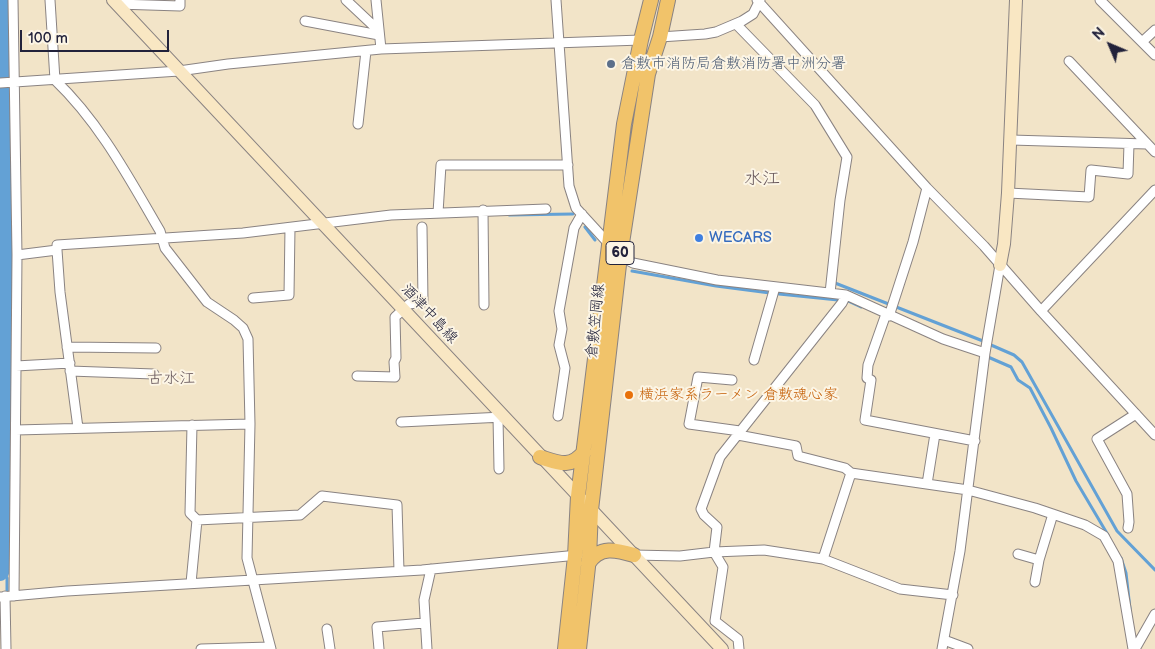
<!DOCTYPE html>
<meta charset="utf-8">
<style>
body{margin:0}
#map{position:relative;width:1155px;height:649px;overflow:hidden;background:#f2e4c8;font-family:"Balsamiq Sans",sans-serif}
canvas{display:block}
.north{position:absolute;left:1085px;top:20px;width:50px;height:50px;-webkit-text-stroke:4px #fcf5e5;paint-order:stroke;rotate:315deg;font-size:14px;font-weight:700;line-height:20px;text-align:center;color:#22223b}
.north::after{content:'';display:block;margin:auto;width:18px;height:22px;background:#22223b;clip-path:polygon(50% 0,100% 100%,50% 72%,0 100%)}
.scale{position:absolute;left:20px;top:30px;width:149px;height:22px;box-sizing:border-box;border:2px solid #22223b;border-top:0;padding-left:6px;font-size:15px;line-height:18px;white-space:nowrap;color:#22223b;-webkit-text-stroke:4px #fcf5e5;paint-order:stroke}
</style>
<div id="map">
<canvas width="1155" height="649"></canvas>
<div class="north">N</div>
<div class="scale">100 m</div>
</div>
<script>
const context = document.querySelector('canvas').getContext('2d');
context.lineJoin = 'round';
function strokePath(path, color, width, dash) { context.strokeStyle = color; context.lineWidth = width; context.lineCap = dash ? 'butt' : 'round'; context.setLineDash(dash || []); context.stroke(path); }
function drawText(font, color, halo, rows, align = 'center') {
  context.font = font + ' "Balsamiq Sans","Klee One",sans-serif'; context.lineWidth = 4; context.setLineDash([]); context.textBaseline = 'middle'; context.strokeStyle = halo; context.fillStyle = color; for (const [text, x, y, turn = 0] of rows) {
    context.save(); context.translate(x, y); context.rotate((+turn || 0) * Math.PI / 180); context.textAlign = isNaN(turn) ? turn : align; if (halo) context.strokeText(text, 0, 0); context.fillText(text, 0, 0); context.restore();
  }
}
strokePath(new Path2D(`
 M509,215l64,-1
 M585,227l10,13
 M632,271l84,15 54,7
 M835,283l148,58
 M779,294l59,6
 M848,301l13,6
 M991,345l23,10 8,7 95,169 38,39
 M988,357l23,10 7,13 12,8 21,40 25,53 32,54
 M1121,558l5,15 4,36
 M2,567l5,11v18`), '#63a1d5', 3);
strokePath(new Path2D(`
 M0,572l2,-5 2,-315 -4,-252`), '#63a1d5', 18);
const street = new Path2D(`
 M13,0l4,255 -3,341
 M50,0l5,80c45,43 74,98 105,151l5,17 42,54 27,18 9,8 5,11 2,85 -3,134 24,91
 M346,0l33,31
 M376,0l5,49
 M556,0l13,186 7,22 44,48 13,7 84,17 129,15 97,44 42,14
 M757,0l170,188 57,58 57,65 114,124
 M1100,0l55,55
 M117,4l63,2v-6
 M305,21l74,14
 M736,24l79,81 32,52 -7,43 -10,93
 M660,37l45,-3 11,-2 26,-11 11,-7 7,-14
 M1142,42l13,-12
 M1069,61l86,91
 M0,83l179,-12 49,-7 153,-15 260,-9
 M358,124l8,-73
 M1011,140l136,4
 M1008,193l81,4 2,-27 37,4 1,-30
 M483,210l1,95
 M438,213l3,-48h127
 M57,250l3,42 18,136
 M17,255l40,-5v-5l186,-12 148,-18 155,-6
 M253,298l36,-3 1,-67
 M1041,311l114,-121
 M886,314l-18,51 -1,13 4,2 -6,40 110,21
 M889,316l24,-74 14,-54
 M67,347l89,1
 M754,360l21,-73
 M16,366l54,-3
 M70,371l84,3
 M357,376l38,1 -1,-15 2,-4 -1,-41 14,-13 14,-2 -1,-75
 M732,380l-34,-3 -9,47 51,7
 M558,416l7,-48 -6,-23 3,-16 -3,-18 15,-83 8,-14
 M498,417l1,52
 M401,422l102,-5
 M192,425l-2,88 7,7
 M16,430l234,-6
 M738,435l58,11 2,10 47,12 6,5 -28,86
 M851,473l117,17 67,18 50,17 19,11 14,25 15,88
 M927,484l8,-50
 M1128,528l1,-6 -2,-28 -30,-55 39,-25
 M1018,554l21,6
 M634,555l46,1 34,-4 50,-2 59,9 77,30 53,6
 M1035,582l4,-22 14,-46
 M191,583l6,-63 103,-5 22,-19 75,9 2,66
 M5,596l1,53
 M0,597l67,-6 355,-21 156,-15
 M327,629l3,20
 M944,640l24,9
 M201,649l69,-2
 M379,649l-2,-22 47,-4
 M427,649l-3,-49 7,-31
 M739,649l-1,-10 -23,-18 8,-54 -9,-15 3,-25 -13,-12 -3,-6 19,-52 122,-154 4,-8
 M942,649l18,-98 25,-198 15,-88
 M1135,649l20,-35`);
const secondary = new Path2D(`
 M113,0l609,649
 M1000,265l4,-21 4,-51 8,-193`);
const primary = new Path2D(`
 M540,457c19,6 30,12 44,-5
 M588,564c11,-19 29,-14 46,-9
 M565,649l10,-93 3,-60 46,-372 17,-84 10,-40
 M579,649l10,-91 2,-48 29,-254 28,-182 12,-37 8,-37`);
strokePath(street, '#8a8382', 11);
strokePath(secondary, '#8a8382', 14);
strokePath(primary, '#8a8382', 16);
strokePath(street, '#fff', 9);
strokePath(secondary, '#f9e7c3', 12);
strokePath(primary, '#f1c36a', 14);
for (const [x, y, r, color] of [
 [611,64,5,"#5c6f8a"],
 [699,238,5,"#3f7fe0"],
 [629,395,5,"#e8710a"]
]) { const dot = new Path2D(); dot.arc(x, y, r, 0, 2 * Math.PI); context.fillStyle = color; context.fill(dot); strokePath(dot, '#fcf5e5', 2); }
for (const [x, y, w] of [
 [620,253,28]
]) { const box = new Path2D(); box.roundRect(x - w / 2, y - 11.5, w, 23, 4); context.fillStyle = '#fcf5e5'; context.fill(box); strokePath(box, '#22223b', 1); }
drawText('bold 14px', '#22223b', null, [
 ["60",620,253]
]);
drawText('15px', '#4e5e75', '#fcf5e5', [
 ["倉敷市消防局倉敷消防署中洲分署",621,64]
], 'left');
drawText('15px', '#366cbe', '#fcf5e5', [
 ["WECARS",709,238]
], 'left');
drawText('15px', '#22223b', '#fcf5e5', [
 ["酒津中島線",429,314,47],
 ["倉敷笠岡線",596,321,-84]
]);
drawText('15px', '#c56008', '#fcf5e5', [
 ["横浜家系ラーメン 倉敷魂心家",639,395]
], 'left');
drawText('16px', '#66565a', '#fcf5e5', [
 ["古水江",171,379]
]);
drawText('18px', '#66565a', '#fcf5e5', [
 ["水江",762,179]
]);
</script>
